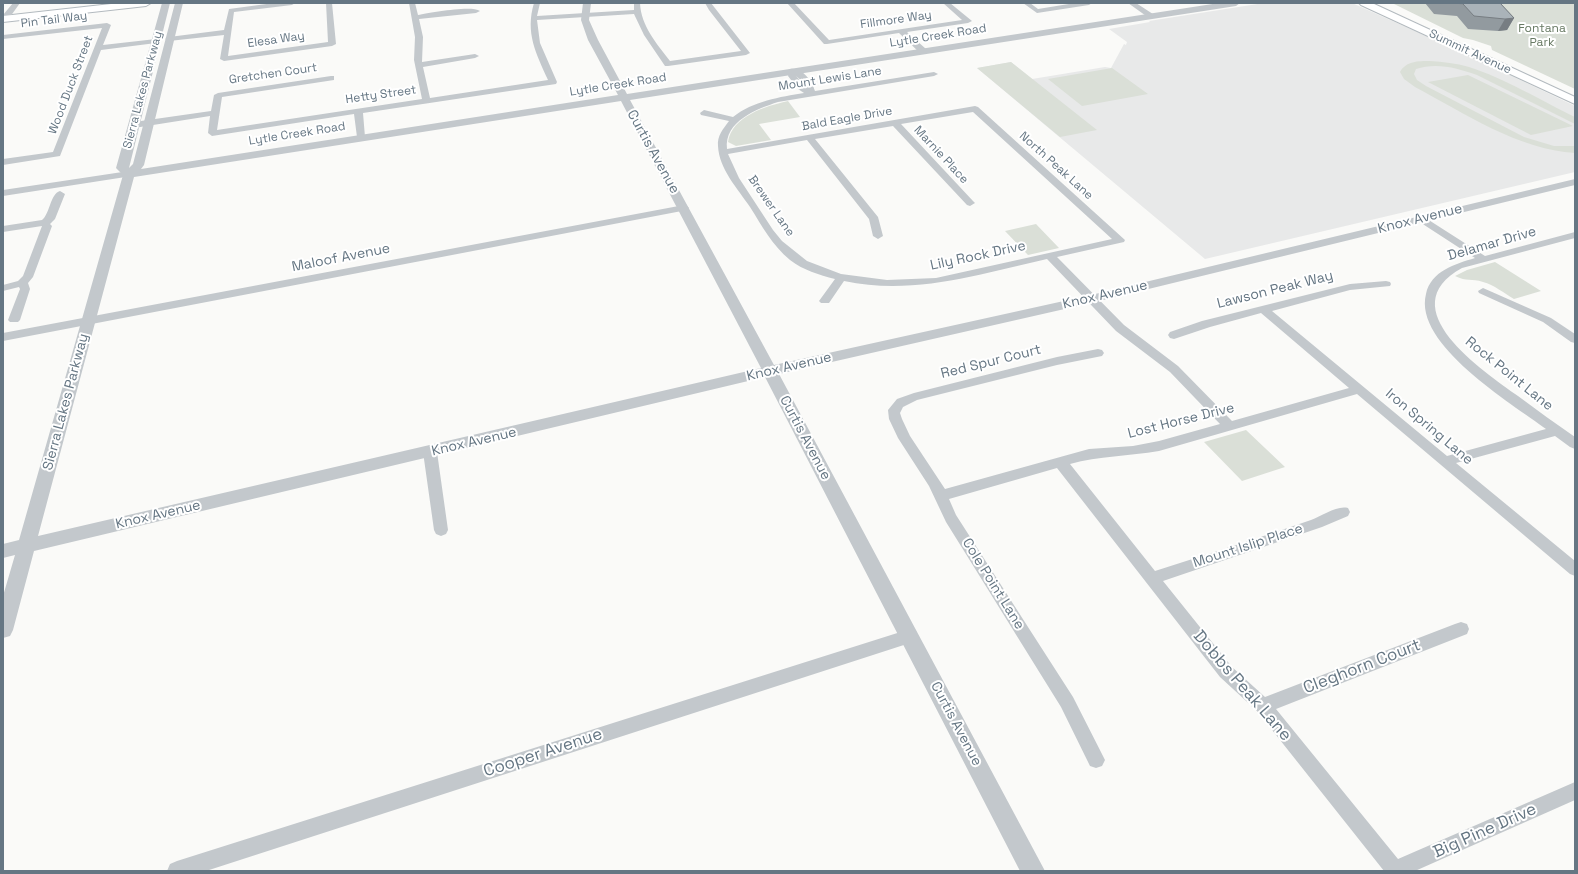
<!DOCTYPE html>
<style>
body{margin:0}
#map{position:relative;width:1578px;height:874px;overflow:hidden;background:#fafaf8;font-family:"Space Grotesk",sans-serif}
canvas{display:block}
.frame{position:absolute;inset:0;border:4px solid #657683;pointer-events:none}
</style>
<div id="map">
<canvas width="1578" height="874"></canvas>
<div class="frame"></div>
</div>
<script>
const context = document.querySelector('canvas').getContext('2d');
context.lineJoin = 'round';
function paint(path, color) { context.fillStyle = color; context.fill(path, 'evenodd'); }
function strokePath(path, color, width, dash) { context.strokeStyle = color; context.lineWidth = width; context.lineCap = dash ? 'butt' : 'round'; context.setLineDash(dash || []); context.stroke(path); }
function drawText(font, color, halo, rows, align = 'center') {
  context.font = font + ' "Space Grotesk",sans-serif'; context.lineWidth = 4; context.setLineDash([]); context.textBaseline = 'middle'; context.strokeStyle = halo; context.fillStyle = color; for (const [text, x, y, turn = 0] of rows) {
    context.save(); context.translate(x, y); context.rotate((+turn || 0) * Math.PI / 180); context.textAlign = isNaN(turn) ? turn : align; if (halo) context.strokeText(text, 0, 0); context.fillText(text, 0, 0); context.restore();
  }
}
paint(new Path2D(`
 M1264,3h88l99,44 124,59v66l-370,87 -228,-191 34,-6 21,17 73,-12 6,1 13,-24 2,1 1,-3 -18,-13 41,-7 -1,-1z`), '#e8e9e9');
paint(new Path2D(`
 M1392,3h183v86l-83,-39 -1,-4 -18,-6 -10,-2z
 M1430,61c13,1 26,2 39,6 35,11 73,34 106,50v7l-98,-49c-19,-7 -41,-13 -61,-6l-2,5 3,6 9,6 98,51 30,9h21v7c-56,-3 -111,-40 -160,-66l-11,-8 -4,-7c6,-11 18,-11 30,-11z
 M1011,62l86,68 -37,7 -83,-69z
 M1112,68l36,26 -66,12 -34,-27z
 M1468,75l105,51 -42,9 -103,-53z
 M788,101l12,16 -41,7 12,16 -35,6 -8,-4c4,-26 38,-36 60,-41z
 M1036,224l23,24 -31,7 -23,-24z
 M1495,262l46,29 -27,8c-10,-6 -20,-14 -31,-17 -12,-4 -16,0 -28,-6l12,-6z
 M1246,430l39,37 -43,14 -38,-39z`), '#dadfd7');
const secondary = new Path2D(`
 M120,3h31l-5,3 -143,16v-6z
 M1359,3h13l203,94v7l-214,-99z`);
strokePath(secondary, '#b3babf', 2);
paint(new Path2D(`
 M13,3h7l-10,14h-6l-1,-2z
 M274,3h21l-3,2 -58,7 -6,44 100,-14 -2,-39h6l4,41 -4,2 -108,15 -4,-2 4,-24 -55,6 -4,-2 4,-2 55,-7 5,-21z
 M409,3h6l3,12c12,-2 53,-10 62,-4l-4,2 -57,6 4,18 -1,25 53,-8 4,2 -4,2 -52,9 7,31 118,-18c-12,-27 -23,-47 -14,-77h6l-3,13 97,-6v-7h6c1,23 17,41 30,58l71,-10 -32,-41 -4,-7h6l39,50 -4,2 -78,11h-3l-21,-31 -10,-21 -97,6 3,23 17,39 -1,2 -193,29 2,24 -1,2 -3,1 -4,-3 -3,-23 -142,22 -4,-3 2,-17 -76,12 -4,-3 4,-3 77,-11 3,-16 4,-2 113,-17h3v4l-112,17 -5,33 205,-31 -8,-39 1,-23z
 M787,3h7l35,37 133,-20 -19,-17h7l22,18 -4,2 -61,9 19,17 1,2 -4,2h-3l-21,-20 -72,11h-3z
 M1023,3h7l8,6 37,-6h17l-3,2 -52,8z
 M1128,3h8l20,13 -1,2h-6z
 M107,23l4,2 -8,20 53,-6 4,2 -4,2 -55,7 -41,106 -57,9v-6l50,-7 49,-124 -99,11v-4z
 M790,69c12,-2 22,12 25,22l119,-19 4,2 -4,2 -156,26c-21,7 -54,19 -51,47l248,-43 3,1 147,133 -1,2 -67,15 67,68 54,41 54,55 117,-33 -88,-75 -51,14 -36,12 -4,-1 -2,-3 2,-3 32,-11 148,-37 36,-3 4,1 1,2 -1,2 -40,4 -78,21 175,145 99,-27c-35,-26 -133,-85 -120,-135 5,-23 29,-30 49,-36l-60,-39 5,-3 4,1 61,39 90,-24v6l-113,30c-73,40 21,103 56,128 19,14 38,28 57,41v12l-5,-2 -15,-11 -99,27 119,98v15l-5,-2 -213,-180 -198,57c-30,5 -60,5 -89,13l85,107c52,-17 104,-33 156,-51 11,-4 26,-15 37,-12l2,4 -2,4 -26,11 -159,54 69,86 33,30 190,-73 6,-2 6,2 2,5 -2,5 -191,75 122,150 177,-77v18l-160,71h-31l-127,-160 -37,-34 -163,-209 -108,31 7,16 117,182 32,63 -3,6 -6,2 -6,-2 -29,-59 -115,-185 -17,-36 -31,-48 -9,-19 -1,-9 9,-11 17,-6 143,-36 41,-8 4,1 2,3 -2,3 -45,9 -140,35 -14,7 -3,6 2,6 8,17 35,53 144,-40 44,-3 26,-5 61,-17 -50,-52 -54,-41 -69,-72c-67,15 -134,37 -203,22l-15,22h-8l-2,-2 16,-22c-16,-4 -32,-9 -45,-19 -18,-15 -28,-34 -40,-53 -12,-18 -31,-38 -32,-61 -1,-10 5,-17 11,-25l-28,-6 -1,-2 4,-3 29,7c20,-16 47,-20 71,-24l-6,-4 -10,-13zM796,76l7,6 2,4 -1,-1zM973,112l139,127 -176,39 -49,2 -46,-6 -34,-13 -25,-20 -9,-11 -34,-52 -11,-24 79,-14 62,79 4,17 5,3 5,-3 -5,-19 -63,-78 78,-13 74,79 3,1 5,-3 -2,-2 -72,-77z
 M129,171l3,1 2,2 -2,2 -129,20v-6z
 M60,191l5,3 -10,25 -5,5 2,2 -19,51 -5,6 2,6 -10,31 -2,2h-8l-2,-2 12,-31 -1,-2 -16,4v-6l15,-4 5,-5 19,-50 -39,6v-6l39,-6c8,-6 8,-26 18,-29z
 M684,205l3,1 2,2 -2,2 -684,131v-8z
 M1483,288l68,30 24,16v9l-4,-1 -28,-20 -64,-29 -1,-2z
 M430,447l5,2 2,3 11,78 -2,4 -5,2 -5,-2 -2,-4 -11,-78 2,-3z
 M910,629l6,2 2,5 -2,5 -6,2 -704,228h-39l3,-7 7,-3z`), '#c3c8cc');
paint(new Path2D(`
 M162,3h8l-41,165 4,-4 42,-161h8l-39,162 -3,4 477,-74 -30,-55 -7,-20 2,-17h8l-2,17 9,20 29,54 592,-91h21l-4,3 -606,94 144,265 317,-70 484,-116v6l-484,118 -312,71 266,497h-25l-255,-494 -731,174 -21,79 -3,6 -7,2v-42l12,-41 -12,3v-14l16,-4 104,-365 -7,-7zM621,101l140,267 -723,168 96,-359z`), '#c3c8cc');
paint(secondary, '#fff');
paint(new Path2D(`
 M1425,3h75l14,15 -7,12 -9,1 -30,-2 -11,-13 -23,-2z`), '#929a9f');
paint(new Path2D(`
 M1514,18l-7,12 -9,1 7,-12z`), '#777d82');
const building = new Path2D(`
 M1450,3h50l14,15 -9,1 -31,-3 -11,-12z`);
paint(building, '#aab3b9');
strokePath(building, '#777d82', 1);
drawText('12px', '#657683', '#fff', [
 ["Pin Tail Way",54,20,-7],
 ["Fillmore Way",896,20,-8],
 ["Lytle Creek Road",938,36,-9],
 ["Elesa Way",276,40,-8],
 ["Summit Avenue",1470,52,25],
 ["Gretchen Court",273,74,-8],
 ["Mount Lewis Lane",830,79,-9],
 ["Wood Duck Street",71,85,-69],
 ["Lytle Creek Road",618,85,-9],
 ["Sierra Lakes Parkway",143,90,-75],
 ["Hetty Street",381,95,-8],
 ["Bald Eagle Drive",847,119,-10],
 ["Lytle Creek Road",297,134,-9],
 ["Marnie Place",941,155,47],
 ["North Peak Lane",1056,166,42],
 ["Brewer Lane",771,206,55]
]);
drawText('12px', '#687a64', '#fff', [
 ["Fontana",1542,29],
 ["Park",1542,43]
]);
drawText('14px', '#657683', '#fff', [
 ["Curtis Avenue",653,152,61],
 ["Knox Avenue",1420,219,-14],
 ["Delamar Drive",1492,244,-16],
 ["Lily Rock Drive",978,256,-12],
 ["Maloof Avenue",341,258,-11],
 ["Lawson Peak Way",1275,290,-14],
 ["Knox Avenue",1105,295,-13],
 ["Red Spur Court",991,362,-14],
 ["Knox Avenue",789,367,-13],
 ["Rock Point Lane",1509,374,39],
 ["Sierra Lakes Parkway",66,402,-75],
 ["Lost Horse Drive",1181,421,-14],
 ["Iron Spring Lane",1429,427,40],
 ["Curtis Avenue",805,438,62],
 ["Knox Avenue",474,442,-13],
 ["Knox Avenue",158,515,-13],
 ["Mount Islip Place",1248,546,-18],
 ["Cole Point Lane",993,584,58],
 ["Curtis Avenue",956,724,62]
]);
drawText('17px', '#657683', '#fff', [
 ["Cleghorn Court",1362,667,-21],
 ["Dobbs Peak Lane",1242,686,49],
 ["Cooper Avenue",543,753,-18],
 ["Big Pine Drive",1485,831,-24]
]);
</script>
